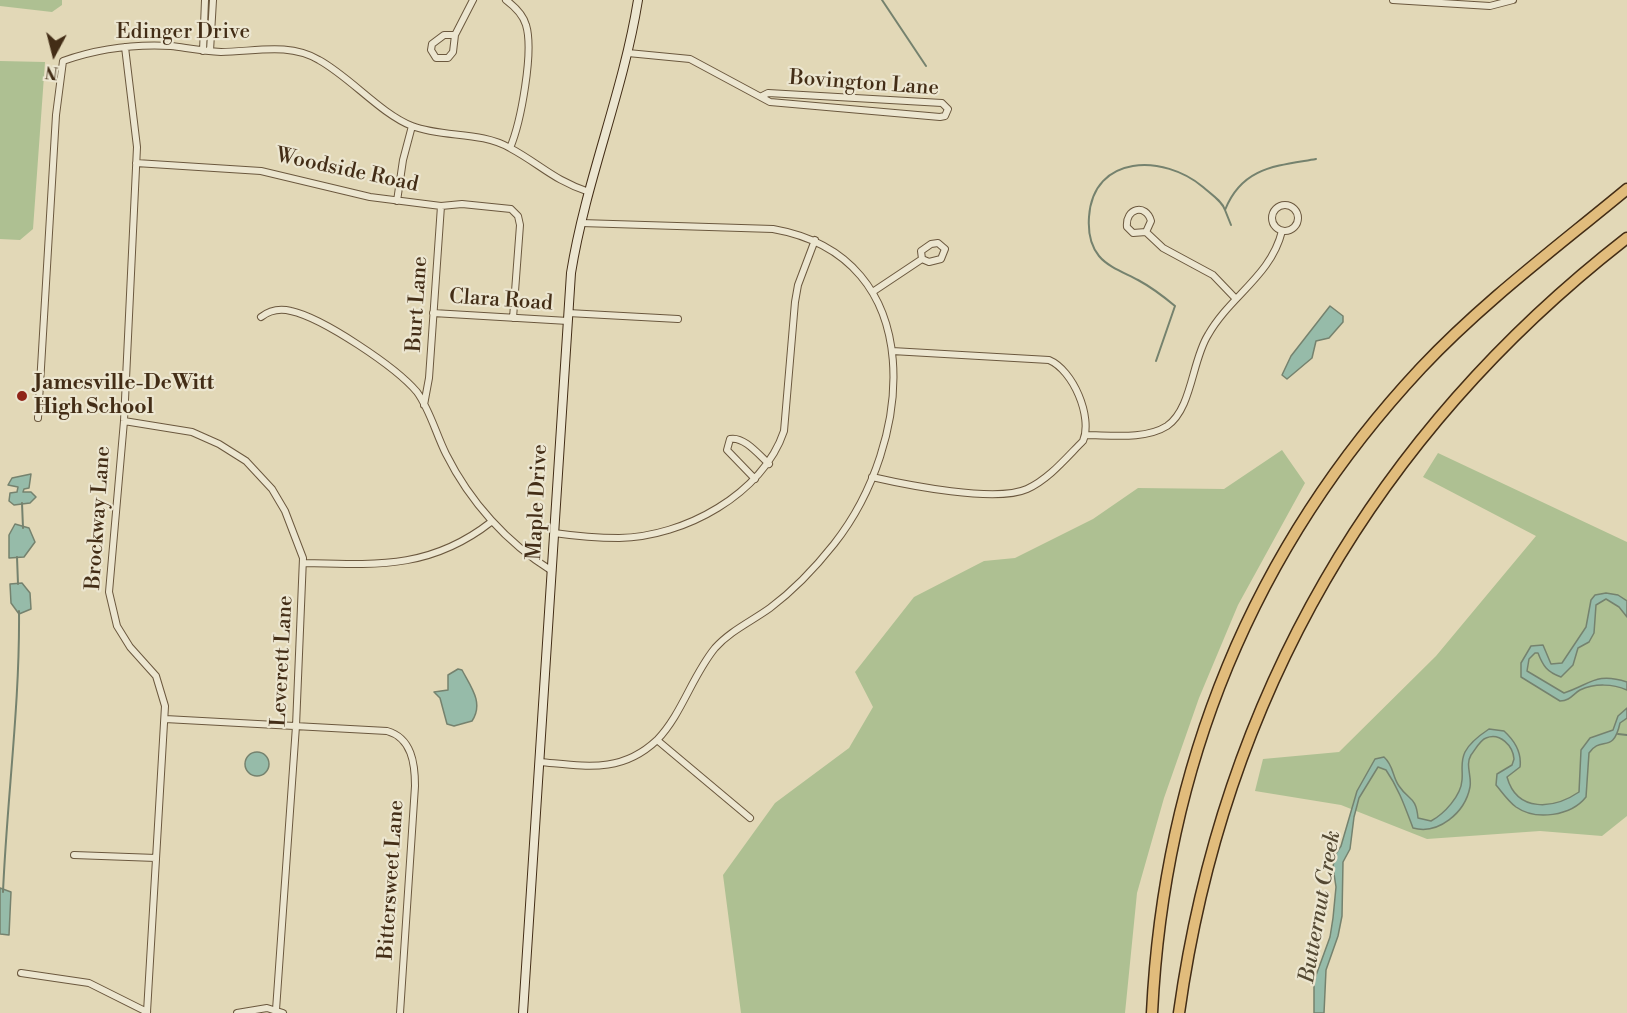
<!DOCTYPE html>
<style>
body{margin:0}
#map{position:relative;width:1627px;height:1013px;overflow:hidden;background:#e2d8b7;font-family:"Libre Bodoni",serif}
canvas{display:block}
.north{position:absolute;left:24px;top:24px;width:60px;height:60px;-webkit-text-stroke:4px #ece6d0;paint-order:stroke;rotate:187deg;font-size:16px;font-weight:700;line-height:24px;text-align:center;color:#432d16}
.north::after{content:'';display:block;margin:auto;width:21px;height:27px;background:#432d16;clip-path:polygon(50% 0,100% 100%,50% 72%,0 100%)}
</style>
<div id="map">
<canvas width="1627" height="1013"></canvas>
<div class="north">N</div>
</div>
<script>
const context = document.querySelector('canvas').getContext('2d');
context.lineJoin = 'round';
function paint(path, color) { context.fillStyle = color; context.fill(path, 'evenodd'); }
function strokePath(path, color, width, dash) { context.strokeStyle = color; context.lineWidth = width; context.lineCap = dash ? 'butt' : 'round'; context.setLineDash(dash || []); context.stroke(path); }
function drawText(font, color, halo, rows, align = 'center') {
  context.font = font + ' "Libre Bodoni",serif'; context.lineWidth = 4.5; context.setLineDash([]); context.textBaseline = 'middle'; context.strokeStyle = halo; context.fillStyle = color; for (const [text, x, y, turn = 0] of rows) {
    context.save(); context.translate(x, y); context.rotate((+turn || 0) * Math.PI / 180); context.textAlign = isNaN(turn) ? turn : align; if (halo) context.strokeText(text, 0, 0); context.fillText(text, 0, 0); context.restore();
  }
}
paint(new Path2D(`
 M0,0h62v5l-10,7 -52,-6z
 M0,61l45,1 -12,167 -13,11 -20,-1z
 M1282,450l23,33 -67,122 -39,93 -35,100 -27,95 -12,120h-384l-18,-138 52,-72 74,-55 24,-41 -18,-35 59,-75 70,-36 31,-3 78,-39 45,-31 86,1z
 M1438,453l189,89v274l-25,20 -62,-5 -113,8 -86,-34 -86,-14 8,-32 76,-7 97,-96 100,-120 -113,-59z`), '#aec092');
const water = new Path2D(`
 M1330,306l13,10v6l-14,16 -13,3 -4,17 -25,21 -5,-4 9,-19z
 M31,474l-2,14 -5,1 -1,3h8l5,5 -6,6 -16,2 -5,-4 1,-8 7,-1 1,-5 -10,-2 4,-7z
 M15,524l14,4 6,14 -11,15 -15,1v-23z
 M22,583l8,10 1,16 -12,5 -8,-11 -1,-19z
 M1606,593l12,2 9,6v16l-8,-10 -13,-8 -10,6 -2,28 -5,9 -11,6 -5,17 -12,12c-14,-5 -18,-11 -23,-24h-3l-6,6 -2,12 37,22c27,-9 32,-21 63,-11v8c-14,-6 -32,-7 -47,0 -7,4 -10,11 -20,11l-39,-24v-14l10,-17 12,-1 8,19 11,-1 24,-36 5,-27 4,-5z
 M458,669l4,1c9,17 22,33 10,51l-18,5 -7,-2 -7,-26 -6,-6 14,-2v-15z
 M1627,708v10l-7,5c-7,32 -19,12 -31,30l-3,44c-15,19 -50,24 -70,10 -8,-6 -14,-15 -20,-22l1,-11 15,-9 2,-6c-1,-13 -14,-27 -28,-21 -6,2 -11,12 -15,17 -6,10 1,21 -1,32 -5,26 -32,48 -57,41 -8,-21 -14,-39 -27,-58l-8,-3 -19,31 -5,19 -4,32 -7,13 -1,54 -4,20 -12,34 -2,43h-10v-32l16,-44 3,-19 3,-31 -3,-20 2,-12 6,-9 16,-55 18,-32 9,-2c10,9 8,19 15,29 10,15 17,10 19,32l13,3c13,-7 30,-25 31,-41 1,-10 -2,-18 3,-28 5,-10 15,-17 24,-23l15,2c11,10 18,21 16,36l-13,10c10,36 47,32 72,15l2,-42 9,-12 23,-8 5,-14z
 M245 764a12 12 0 1 1 24 0a12 12 0 1 1-24 0Z
 M0,888l11,4 -2,43 -9,-1z`);
paint(water, '#96bba9');
strokePath(water, '#75826e', 1.5);
strokePath(new Path2D(`
 M882,0l44,66
 M1231,225l-6,-15c17,-43 51,-44 91,-51
 M1156,361l19,-55c-12,-10 -24,-19 -37,-26 -13,-7 -30,-13 -39,-24 -9,-11 -11,-25 -10,-39 4,-63 75,-63 114,-30 8,7 19,14 22,23
 M22,503l1,25
 M17,557l1,27
 M1618,734l9,1
 M3,892c4,-94 17,-188 16,-281`), '#75826e', 2);
const street = new Path2D(`
 M506,0c8,6 17,14 20,25 8,26 -5,97 -16,123
 M1393,0l97,6 23,-6
 M444,35h11l-2,17 -5,6h-12l-5,-8 1,-6z
 M455,35l18,-35
 M125,47l12,100 -13,274 -15,171 8,34 13,21 26,29 9,30 -18,306
 M203,51l2,-51
 M210,51l3,-51
 M628,53l62,6 80,43 170,15 5,-1 3,-7 -6,-6 -174,-10 -6,3
 M136,163l125,8 109,26 71,9 21,-2 49,5 7,7 2,9 -7,93
 M397,201l6,-41 9,-34
 M1272 218a13 13 0 1 1 26 0a13 13 0 1 1-26 0Z
 M1146,232l-13,1 -6,-6c-2,-19 19,-24 24,-6l-5,11 17,16 50,27 23,24
 M938,243l7,6 -4,10 -12,3 -7,-3 -1,-8 10,-7z
 M874,291l48,-32
 M433,313l135,8
 M568,313l110,6
 M261,317c9,-7 18,-9 30,-6 32,7 105,56 126,81 13,18 19,42 29,62 24,48 61,89 106,117
 M424,405l5,-27 12,-172
 M38,418l18,-303 7,-54c34,-12 72,-17 108,-15 16,2 33,5 50,6 33,0 67,-10 98,8 31,17 62,54 93,66 32,12 68,5 98,22 30,16 43,32 79,44
 M124,421l68,11 27,12 27,17 26,28 13,22 18,47 -7,168 -20,284
 M1085,435c25,0 60,5 82,-9 25,-17 25,-66 41,-91 22,-39 63,-59 74,-104
 M872,477c35,8 124,26 155,12 22,-10 39,-31 56,-48 10,-24 -10,-71 -34,-81l-157,-9
 M755,479l-28,-29 3,-11c14,-3 29,16 39,25
 M554,533c21,3 44,5 65,5 65,-1 144,-44 165,-107l11,-129 3,-17 17,-45
 M304,563c73,2 127,6 187,-41
 M165,719l222,12c25,7 28,33 28,55l-15,227
 M657,740l93,78
 M540,762c45,4 81,12 117,-22 25,-26 35,-64 58,-92 15,-17 37,-27 55,-40 24,-18 45,-40 64,-64 79,-100 98,-287 -61,-315l-192,-6
 M74,855l82,3
 M21,973l68,10 58,29
 M237,1013l30,-5 16,5`);
const secondary = new Path2D(`
 M523,1013l48,-740c15,-93 52,-180 67,-273`);
const highway = new Path2D(`
 M1152,1013c12,-246 100,-464 269,-645 62,-66 136,-121 206,-179
 M1179,1013c44,-316 196,-579 448,-775`);
strokePath(street, '#6b583e', 8);
strokePath(secondary, '#432d16', 10);
strokePath(highway, '#432d16', 13);
strokePath(street, '#ece6d0', 6);
strokePath(secondary, '#ece6d0', 8);
strokePath(highway, '#e1bc7c', 10);
for (const [x, y, r, color] of [
 [22,396,6,"#8f2418"]
]) { const dot = new Path2D(); dot.arc(x, y, r, 0, 2 * Math.PI); context.fillStyle = color; context.fill(dot); strokePath(dot, '#ece6d0', 2); }
drawText('21px', '#432d16', '#ece6d0', [
 ["Edinger Drive",183,33],
 ["Bovington Lane",864,84,4],
 ["Woodside Road",347,171,12],
 ["Clara Road",501,301,4],
 ["Burt Lane",418,304,-86],
 ["Maple Drive",538,502,-87],
 ["Brockway Lane",99,518,-86],
 ["Leverett Lane",283,661,-87],
 ["Bittersweet Lane",392,880,-86]
]);
drawText('bold 21px', '#432d16', '#ece6d0', [
 ["Jamesville-DeWitt",34,384],
 ["High School",34,408]
], 'left');
drawText('italic 22px', '#544933', '#ece6d0', [
 ["Butternut Creek",1321,907,-80]
]);
</script>
